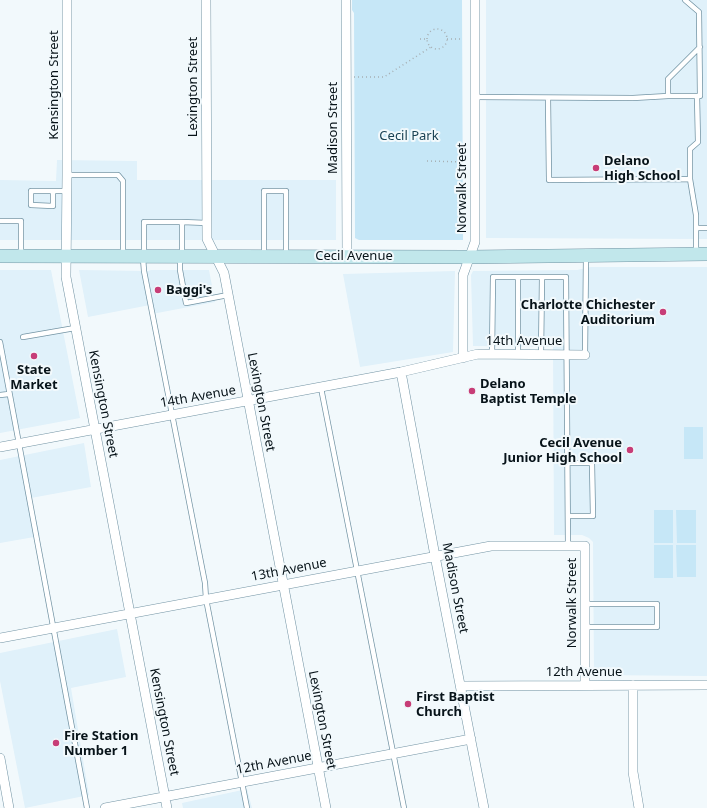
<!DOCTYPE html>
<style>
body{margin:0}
canvas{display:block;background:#f2f9fc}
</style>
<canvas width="707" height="808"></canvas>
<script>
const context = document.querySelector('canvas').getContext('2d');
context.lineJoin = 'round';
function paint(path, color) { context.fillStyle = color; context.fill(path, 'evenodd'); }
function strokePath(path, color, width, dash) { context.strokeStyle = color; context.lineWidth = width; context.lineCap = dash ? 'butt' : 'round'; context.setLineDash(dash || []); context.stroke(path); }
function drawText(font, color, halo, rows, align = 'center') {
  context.font = font + ' "Noto Sans",sans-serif'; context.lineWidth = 4; context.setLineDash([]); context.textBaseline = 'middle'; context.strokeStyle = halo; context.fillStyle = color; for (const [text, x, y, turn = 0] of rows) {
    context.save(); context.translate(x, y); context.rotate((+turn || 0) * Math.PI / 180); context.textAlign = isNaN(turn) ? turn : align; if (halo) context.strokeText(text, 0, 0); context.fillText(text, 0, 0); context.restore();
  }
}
paint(new Path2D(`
 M486,0h221v239l-221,-1z
 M57,160l80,1v19h199v60h-336v-60l56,1z
 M591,267h116v409l-113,-1 -1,-133 -4,-4 -7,-3h-28l-1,-188 -80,-1 -2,-71 2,-4 104,-1z
 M0,270h51l29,148 -80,15z
 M79,270l69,1 3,-1h58l6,32 -63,12 -2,-9 -62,12z
 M455,271l-2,81 -93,15 -17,-93z
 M84,443l7,44 -60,11 9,38 -40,7v-83z
 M117,629l9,48 -55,11 18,107 -64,13 -25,-127v-28z
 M247,789l5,19h-69l-1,-5z`), '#e0f1fa');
paint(new Path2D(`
 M352,0h110l1,240h-104l-4,-2 -1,-225 -2,-3z
 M684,427h19v32h-19z
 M654,510h19v33h-19z
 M676,510h20v33h-19z
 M654,545h19v33h-19z
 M676,545h20v32h-19z`), '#c6e7f7');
const service = new Path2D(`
 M668,96v-17l32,-32
 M475,97l158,1 35,-2h32l-1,-84 -14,-12
 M548,98l1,82 141,-1
 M67,175h51l5,6v74
 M31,191h22v15l-22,-1z
 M53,191h14
 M0,221h21v34
 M182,222l25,1
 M696,228h11
 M696,253v-38l-6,-36v-30l8,-7 -1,-46
 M264,254v-63h22v65
 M144,255v-33h38v34
 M143,258l1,13 61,312 1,16 41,209
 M180,258v12l6,33 42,-8
 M518,277v78
 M23,337l52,-9
 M0,342l87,466
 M492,354l1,-77h73l2,269
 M541,355l1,-78
 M585,355l1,-99
 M321,388l83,420
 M0,395l9,-1
 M567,463h25l1,53h-25
 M585,604h72v23h-72`);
const minor = new Path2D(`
 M67,0v175l-1,102 101,531
 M206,0l1,239 17,34 102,535
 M346,0l1,256
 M463,358v-83l12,-33v-242
 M401,372l34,184 49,252
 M0,447l401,-75 77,-18 107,1
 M0,638l491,-92h94v139
 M633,685v87l6,36
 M461,686l246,-1
 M0,758l9,50
 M105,808l366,-69`);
const secondary = new Path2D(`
 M0,256l469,1 238,-3`);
strokePath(service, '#7394a4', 6);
strokePath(minor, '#7394a4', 10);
strokePath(secondary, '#7394a4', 14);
strokePath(new Path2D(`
 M427 39a10 10 0 1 1 20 0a10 10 0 1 1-20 0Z
 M420,39h6
 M447,39h15
 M354,77h30l47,-30
 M427,161l36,1`), '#a7b0b4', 1.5, [1, 3]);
strokePath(service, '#fff', 4.5);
strokePath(minor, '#fff', 9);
strokePath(secondary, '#c1e7eb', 13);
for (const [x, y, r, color] of [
 [596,168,4,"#c73d77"],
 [158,290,4,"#c73d77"],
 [663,312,4,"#c73d77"],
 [34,356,4,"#c73d77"],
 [472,391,4,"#c73d77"],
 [630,450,4,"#c73d77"],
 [408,704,4,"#c73d77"],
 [56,743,4,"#c73d77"]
]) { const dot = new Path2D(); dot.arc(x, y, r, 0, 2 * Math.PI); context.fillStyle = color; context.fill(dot); strokePath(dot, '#f2f9fc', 1.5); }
drawText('13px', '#071319', '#f2f9fc', [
 ["Kensington Street",54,85,-90],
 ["Lexington Street",193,87,-90],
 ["Madison Street",333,128,-90],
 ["Norwalk Street",462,188,-90],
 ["Cecil Avenue",354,256],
 ["14th Avenue",524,341],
 ["14th Avenue",198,397,-10],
 ["Lexington Street",261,402,79],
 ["Kensington Street",103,404,79],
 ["13th Avenue",289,570,-11],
 ["Madison Street",455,588,79],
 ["Norwalk Street",572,603,-90],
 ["12th Avenue",584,672],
 ["Lexington Street",322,720,79],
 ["Kensington Street",164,722,79],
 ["12th Avenue",274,763,-11]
]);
drawText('13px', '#1a4254', '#f2f9fc', [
 ["Cecil Park",409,136]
]);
drawText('bold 13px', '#071319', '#f2f9fc', [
 ["Delano",604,161],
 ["High School",604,176],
 ["Baggi's",166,290],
 ["Charlotte Chichester",655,305,"right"],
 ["Auditorium",655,320,"right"],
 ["State",34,370,"center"],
 ["Market",34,385,"center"],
 ["Delano",480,384],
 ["Baptist Temple",480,399],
 ["Cecil Avenue",622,443,"right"],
 ["Junior High School",622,458,"right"],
 ["First Baptist",416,697],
 ["Church",416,712],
 ["Fire Station",64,736],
 ["Number 1",64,751]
], 'left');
</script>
